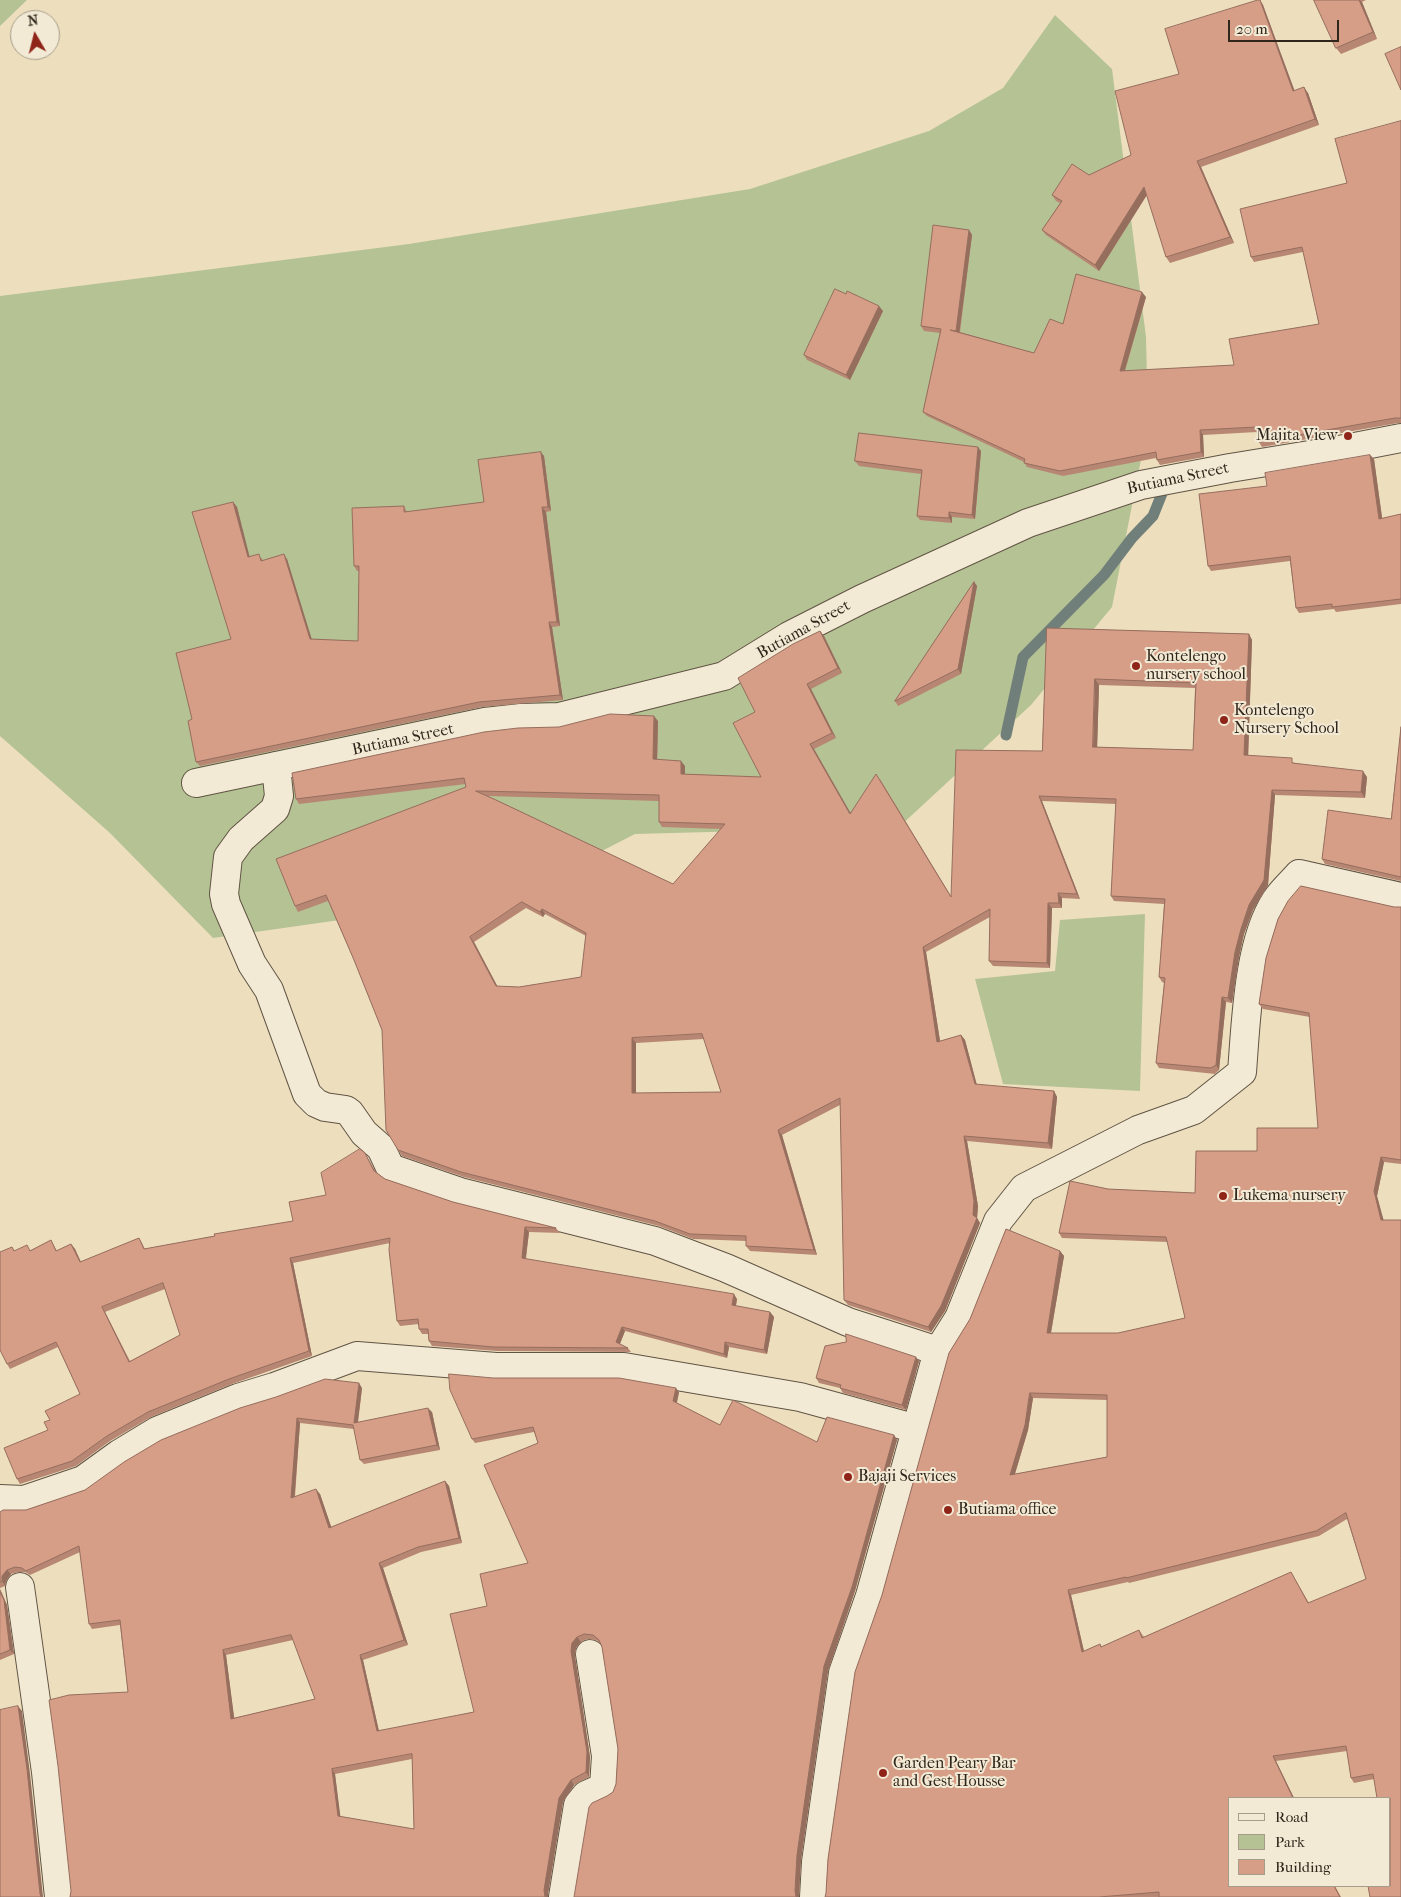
<!DOCTYPE html>
<style>
body{margin:0}
#map{position:relative;width:1401px;height:1897px;overflow:hidden;background:#eddfbe;font-family:"IM FELL French Canon",serif}
canvas{display:block}
.legend{position:absolute;left:1228px;top:1797px;width:162px;height:90px;box-sizing:border-box;background:#f3ead5;border:1px solid #a59c8b;margin:0;padding:6px 9px;list-style:none;font-size:15px;color:#31261b}
.legend li{display:flex;align-items:center;gap:10px;height:25px}
.legend b{width:25px;border:1px solid #a59c8b}
.north{position:absolute;left:10px;top:10px;width:50px;height:50px;box-sizing:border-box;background:#f3ead5;border:1px solid #a59c8b;border-radius:50%;rotate:352deg;font-size:14px;font-weight:700;line-height:20px;text-align:center;color:#31261b}
.north::after{content:'';display:block;margin:auto;width:18px;height:22px;background:#8f2418;clip-path:polygon(50% 0,100% 100%,50% 72%,0 100%)}
.scale{position:absolute;left:1228px;top:20px;width:111px;height:22px;box-sizing:border-box;border:2px solid #31261b;border-top:0;padding-left:6px;font-size:15px;line-height:18px;white-space:nowrap;color:#31261b;-webkit-text-stroke:4px #f3ead5;paint-order:stroke}
</style>
<div id="map">
<canvas width="1401" height="1897"></canvas>
<ul class="legend">
<li><b style="height:6px;background:#f3ead5"></b>Road</li>
<li><b style="height:14px;background:#b5c294"></b>Park</li>
<li><b style="height:14px;background:#d69d87"></b>Building</li>
</ul>
<div class="north">N</div>
<div class="scale">20 m</div>
</div>
<script>
const context = document.querySelector('canvas').getContext('2d');
context.lineJoin = 'round';
function paint(path, color) { context.fillStyle = color; context.fill(path, 'evenodd'); }
function strokePath(path, color, width, dash) { context.strokeStyle = color; context.lineWidth = width; context.lineCap = dash ? 'butt' : 'round'; context.setLineDash(dash || []); context.stroke(path); }
function drawText(font, color, halo, rows, align = 'center') {
  context.font = font + ' "IM FELL French Canon",serif'; context.lineWidth = 4; context.setLineDash([]); context.textBaseline = 'middle'; context.strokeStyle = halo; context.fillStyle = color; for (const [text, x, y, turn = 0] of rows) {
    context.save(); context.translate(x, y); context.rotate((+turn || 0) * Math.PI / 180); context.textAlign = isNaN(turn) ? turn : align; if (halo) context.strokeText(text, 0, 0); context.fillText(text, 0, 0); context.restore();
  }
}
paint(new Path2D(`
 M0,0h27l-27,26z
 M1055,15l57,54 34,268 2,87 -36,183 -81,98 -132,122 -264,7 -119,61 -303,43 -103,-105 -110,-97v-440l409,-52 341,-55 179,-58 74,-43z
 M1145,914l-5,177 -137,-7 -28,-105 80,-8 5,-51z`), '#b5c294');
strokePath(new Path2D(`
 M1006,735l17,-78 81,-82 28,-37 21,-22 12,-30 5,-1`), '#717f7a', 11);
const street = new Path2D(`
 M276,766l3,30 -4,13 -34,30 -13,18 -4,37 2,10 26,60 17,26 38,104 9,9 9,4 21,3 4,3 14,20 17,15 8,17 4,4 67,23 195,49 71,27 122,54 90,29
 M196,783l289,-61 36,-4 38,-1 165,-41 65,-40 73,-37 166,-76 113,-38 89,-17 104,-17 67,-13
 M0,1499l24,1 59,-20 36,-26 38,-23 81,-33 36,-11 83,-31 139,11h128l176,30 117,32
 M20,1587l26,185 13,125
 M563,1897l15,-92 8,-10 18,-8 2,-31 -16,-102
 M814,1897l2,-35 27,-189 27,-77 68,-245 21,-33 39,-97 26,-33 114,-58 56,-20 48,-38c4,-50 6,-130 34,-172 6,-9 16,-18 23,-26l102,23`);
strokePath(street, '#605444', 30);
strokePath(street, '#f3ead5', 28);
paint(new Path2D(`
 M1260,0l3,5 31,86 14,2 11,32 -118,42 33,76 -64,20 -4,-6 -19,-62 -48,76 -53,-36 -4,-5 18,-27 -4,-2 -4,-6 37,-20 42,-20 48,-81z
 M1314,0h52l-4,2 15,37 -36,15 -5,-6z
 M1401,121v302h-3l-136,24 -3,-5 -2,-10 -54,3 1,22 -44,8 -3,-5 -1,-2 -93,18 -36,-9 -3,-5 -97,-46 -4,-4 17,-79 -16,-2 -3,-5 48,-96 3,5 -12,97 74,21 29,-29 83,-27 -21,74 109,-6 85,-41 -16,-72 -49,10 -3,-5 96,-74z
 M846,294l37,17 -33,69 -43,-20 -3,-5z
 M981,451l-6,68 -23,-2v6l-32,-3 -3,-4 4,-42 -62,-8 -4,-5z
 M1370,455l4,4 8,60 19,-5v90l-65,8 -2,-3 -35,4 -3,-5 -6,-47 -79,10 -3,-5 59,-80z
 M544,456l7,55 -5,1 14,114 -8,1 11,73 -81,7 -282,59 -4,-4 -4,-43 39,-80 2,-137 4,5 12,50 13,1 1,3 24,-2 24,80 47,2 1,-70h-2l-3,-5 50,-60 3,6 77,-10z
 M974,582l3,4 -16,88 -63,32 -3,-5z
 M1047,628l202,6 3,6 -4,116 48,7 71,14 -2,21 -90,-3 -7,90 -15,25 -9,24 -5,23 -7,46 -6,-1 -7,68 -4,4 -56,-6 -3,-5 8,-80 -2,-1 -3,-5 5,-73 -50,-3 -3,-5 5,-92 -74,-3 38,98 -18,-1v10h-10l-2,60 -57,-2 -4,-5 1,-44 -64,35 14,89 21,-6 4,5 12,45 77,6 3,6 -5,52 -85,-8 11,65 -1,12 3,5 -35,88 -14,21 -83,-27 -4,-5 -4,-195 -58,30 35,120 -67,-4 -4,-5v-5l-53,-2 -34,-13 -195,-49 -62,-21 -4,-6 -16,-120 -28,-70 -26,-59 -30,11 -3,-6 171,-119v-3l-167,20 -3,-5 263,-72 99,-6 -1,39 28,6v8l76,3 -6,-65 65,-81 4,5 18,37 -31,16 25,49 -22,11 36,64 30,-34 71,117 91,-145zM1099,685l96,3 -2,62 -96,-3zM488,796l171,5v21l3,5 59,2 -48,55zM526,908l17,9 2,-3 41,22 -5,41 -62,10 -22,-1 -23,-44zM704,1039l17,53 -85,1v-50z
 M1401,727v154l-76,-17 -3,-5 69,-40z
 M1301,886l93,21h7v257l-17,-2 -7,34 6,24h18v677h-31l-2,-11h22v-88h-13l-3,-19 -20,4 -3,-5 -4,-27 -71,10 18,37h-64v88h105l6,11h-516l1,-4 2,-34 27,-187 27,-77 67,-242 21,-34 36,-90 54,22 4,5 -13,77h67l67,-15 -17,-76 -106,-4 -3,-5 11,-52 38,8 87,4 1,-42h61v-23h61l-8,-111 -47,-8 -4,-5 7,-46 12,-39 10,-18zM1033,1398l74,2v57l-92,17 13,-44zM1347,1519l19,60 -57,24 -18,-31 -147,65 -5,-7 -37,17 -2,-3 -16,7 -13,-56 57,-13 1,1 190,-47z
 M365,1153l11,19 9,7 68,23 103,26 4,5 -31,-1 -3,27 211,40 -1,7 34,6 4,5 -7,37 -38,-7 -2,11 -102,-27 -5,13 8,4 3,4 -134,-1 -65,-5 -3,-5 -1,-7h-6l-3,-5v-5l-19,2 -3,-5 -7,-78 -97,20 19,93 -80,28 -81,33 -41,24 -34,25 -56,18 -3,-5 31,-49 2,-10 30,-26 -22,-47 -48,22 -3,-5 5,-117 3,4 16,-1 20,-10 6,11 14,-7 4,5 6,13 58,-24 3,5 3,6 148,-28 33,-26zM165,1289l15,46 -50,26 -25,-49z
 M846,1342l73,19 -13,49 -63,-17 -3,-5 -21,-5 -3,-5z
 M362,1388l-4,35 74,-11 8,38 -76,14 -4,-4 -6,-31 -54,-6 -5,74 25,-3 11,33 114,-46 4,5 13,57 -41,9 -38,16 25,77 -45,15 16,71 95,-19 13,-106 41,-43 10,-120 -4,-11 -59,11 -3,-4 207,-47 -2,11 43,22 97,17 77,-7 3,5 -42,151 -27,80 -27,189 -2,37 -192,-101 6,-4 3,-8 2,-35 -16,-102 -2,-4 -4,-3 -9,-1 -6,3 -5,6 -1,8 15,101 -1,20 -15,8 -11,17 -15,92v3h-478l58,-205 -8,-67 -28,4 -3,-5 -9,-72 -50,23 -5,-3h-7l-7,2 -5,7 -1,5 -5,2v-76l26,-2 59,-20zM293,1640l22,59 -81,19 -8,-63zM412,1759l2,70 -74,-12 -5,-43z
 M0,1589l7,16 7,49 -14,6z`), '#b88774');
paint(new Path2D(`
 M1260,0l3,5 34,92 -4,-6z
 M1359,0h1l2,2 15,37 -4,-7z
 M1304,87l4,6 11,32 -4,-6z
 M1197,161l4,6 33,76 -4,-6z
 M1144,187l4,6 -49,78 -4,-6z
 M969,230l3,5 -13,100 -3,-4z
 M1142,292l4,5 -23,79 -3,-5z
 M879,306l4,5 -33,69 -4,-5z
 M1200,430l3,5 1,22 -3,-5z
 M978,447l3,4 -6,68 -3,-4z
 M541,452l3,4 7,55 -3,-4z
 M1370,455l4,4 9,65 -4,-5z
 M233,502l4,5 14,55 -3,-5z
 M542,507l4,5 14,114 -3,-4z
 M949,512l3,5v6l-3,-5z
 M284,554l3,5 26,84 -3,-4z
 M974,582l3,4 -16,88 -3,-5z
 M549,622l3,5 11,73 -3,-5z
 M820,631l4,5 18,37 -4,-5z
 M1249,634l3,6 -4,121 -4,-6z
 M1095,679l4,6 -2,67 -4,-5z
 M807,684l4,5 25,49 -4,-5z
 M654,716l4,5 -1,44 -4,-6z
 M810,744l4,5 40,70 -4,-5z
 M681,761l4,5v13l-4,-5z
 M1363,771l4,6 -2,21 -4,-6z
 M1272,790l3,5 -7,90 -15,25 -9,24 -5,23 -7,46 -4,-5 7,-46z
 M1039,796l3,5 38,98 -3,-5z
 M1058,893l4,5v10l-3,-5z
 M1048,903l4,5 -2,60 -3,-5z
 M542,909l3,5 -2,3 -3,-5z
 M470,937l4,5 26,49 -4,-5z
 M923,947l3,5 15,95 -4,-5z
 M1222,997l4,5 -7,68 -3,-5z
 M961,1035l4,5 13,50 -3,-6z
 M632,1038l4,5v55l-4,-5z
 M1054,1091l3,6 -5,52 -4,-6z
 M778,1130l4,5 35,120 -3,-5z
 M964,1136l3,5 11,65 -1,12 3,5 -35,88 -14,21 -3,-5 45,-112z
 M1381,1157l3,5 -7,34 8,29 -4,-5 -7,-29z
 M525,1227l4,5 -4,31 -3,-5z
 M71,1244l4,5 8,18 -3,-5z
 M1060,1251l4,5 -14,82 -3,-5z
 M290,1258l3,5 19,93 -3,-5z
 M734,1294l3,5 -2,11 -3,-5z
 M102,1307l3,5 27,55 -3,-5z
 M770,1312l4,5 -7,37 -3,-4z
 M622,1327l3,4 -6,15 -3,-4z
 M725,1342l4,5 -2,11 -3,-4z
 M916,1357l3,4 -13,49 -4,-5z
 M359,1383l3,5 -5,40 -3,-5z
 M676,1388l3,4 -3,14 -3,-5z
 M1030,1393l3,5 -5,32 -15,50 -3,-5z
 M428,1408l4,4 8,38 -3,-5z
 M297,1418l3,5 -6,80 -3,-5z
 M894,1435l3,5 -42,151 -27,80 -27,189 -2,37h-3l-1,-6 2,-36 27,-189z
 M445,1481l4,5 13,57 -3,-5z
 M316,1489l4,5 13,38 -4,-4z
 M379,1563l4,5 25,77 -4,-5z
 M7,1570l4,4 -5,7 -1,5 -3,-5v-5z
 M0,1589l7,16 7,49 -4,-4z
 M1068,1590l3,5 14,61 -3,-4z
 M577,1637l4,5 -5,6 -1,8 15,101 -1,20 -3,-5 -15,-121 1,-8z
 M223,1650l3,5 9,69 -4,-5z
 M360,1655l3,5 17,76 -3,-5z
 M18,1706l4,5 8,63 13,123h-2l-1,-3z
 M1273,1756l3,5 18,37h-1z
 M332,1769l3,5 6,47 -3,-5z
 M571,1780l3,5 -11,17 -15,92v3h-3l-1,-7 15,-92z`), '#966e5e');
const building = new Path2D(`
 M1258,0h2l33,91 11,-4 11,32 -118,42 33,76 -64,20 -22,-70 -49,78 -53,-35 20,-29 -10,-6 20,-31 17,11 42,-20 -16,-64 64,-17 -14,-45z
 M1314,0h45l14,32 -37,16z
 M1401,47v43l-16,-36z
 M1401,121v297h-6l-136,24 -3,-15 -56,3 1,22 -44,8 -1,-8 -96,19 -36,-8 1,-4 -102,-47 18,-83 -20,-3 12,-101 36,5 -13,101 -6,-1 84,23 16,-34 13,5 13,-50 66,18 -22,79 114,-6 -5,-26 90,-15 -17,-77 -51,10 -11,-48 107,-26 -12,-44z
 M835,289l11,5 1,-3 32,15 -33,69 -42,-20z
 M859,433l119,14 -6,68 -23,-3v6l-32,-2 5,-46 -67,-9z
 M541,452l7,55h-6l15,115h-8l11,73 -81,7 -283,60 -8,-41 4,-2 -16,-66 55,-14 -39,-127 41,-10 15,55 11,-3 2,7 23,-7 26,85 48,2 1,-75h-5l-2,-58 52,-2v6l80,-10 -6,-42z
 M1370,455l9,64 22,-5v85l-69,8v-3l-36,4 -6,-52 -82,10 -9,-72 68,-8 -2,-13z
 M974,582l-16,87 -63,32z
 M1047,628l202,6 -5,121 48,3v5l71,8 -2,21 -89,-2 -8,90 -15,25 -8,24 -6,23 -7,46 -6,-1 -6,68 -5,3 -55,-5 9,-85 -6,-1 6,-78 -54,-3 5,-97 -77,-3 38,98 -19,-1 1,10h-11l-1,60 -58,-2 1,-52 -67,38 14,95 24,-7 14,49 79,7 -6,52 -84,-7 10,65 -1,14 4,3 -36,88 -13,21 -84,-27 -4,-202 -62,32 36,120 -68,-4v-10l-56,-2 -35,-13 -194,-49 -63,-22 -12,-20 -4,-100 -28,-70 -28,-65 -31,11 -19,-47 190,-72 -2,-9 -168,21 -4,-26 192,-41 34,-4 41,-1 51,-13 44,2 -1,43 28,2v13l80,3 -28,-54 22,-11 -17,-34 55,-34 27,-13 18,37 -31,16 25,49 -22,11 40,70 26,-40 75,123 5,-147 86,1zM1095,679l101,4 -3,67 -100,-3zM476,791l183,4v27l66,2 -52,60 -177,-84zM522,902l18,10 2,-3 44,24 -5,44 -62,10 -23,-1 -26,-49zM702,1034l19,58 -89,1v-55z
 M1401,727v150l-79,-18 6,-49 63,9z
 M1301,886l93,21h7v253l-20,-3 -7,34 7,29h20v677h-31l-2,-11h22v-88h-13l-4,-24 -22,4 -5,-32 -73,10 20,42h-63v88h104l6,11h-181v-5l-60,5h-274l1,-4 2,-34 27,-187 27,-77 67,-242 21,-34 36,-90 54,22 -13,82h71l67,-15 -19,-81 -107,-4 11,-52 38,8 87,4 1,-42h61v-23h61l-9,-115 -50,-9 7,-46 12,-39 10,-18zM1030,1393l77,2v62l-97,18 15,-50zM1346,1513l20,66 -58,24 -17,-31 -149,66 -3,-8 -38,17 -1,-3 -18,8 -14,-62 58,-13v1l190,-47z
 M360,1149l5,4 9,18 11,8 68,23 103,26 -31,-1 -3,31 212,36 -2,11 38,7 -6,38 -39,-8 -1,12 -102,-27 -6,15 12,6 -135,-1 -64,-6 -1,-12h-9l-1,-10 -21,2 -8,-71 1,-12 -100,20 19,93 -80,28 -81,33 -41,24 -35,25 -55,18 -13,-31 44,-18 -4,-8 6,-2 -5,-9 35,-17 -24,-52 -49,22 -7,-14v-98l12,-5 2,4 13,-6 3,6 21,-11 5,11 15,-7 9,18 59,-24 5,11 71,-13 -1,-2 79,-13 -4,-19 37,-7 -5,-22zM163,1283l17,52 -51,27 -27,-55z
 M846,1334l70,23 -14,48 -62,-17 1,-3 -25,-7 9,-32 21,-4z
 M449,1374l44,4h126l57,10 -3,13 47,24 13,-25 84,42 10,-25 67,18 -42,152 -28,79 -27,189 -2,36 1,6h-222l15,-90 3,-4 15,-7 6,-4 3,-8 2,-35 -16,-102 -3,-7 -6,-5 -9,-1 -7,3 -5,6 -1,8 16,101 -1,20 -15,8 -12,18 -15,92 1,7h-475l1,-6 -13,-125 -9,-66 20,-5 59,-3 -8,-72 -31,4 -10,-78 -53,25 -4,-3 -7,-1 -8,3 -5,6v5l-2,1v-70l3,-2h23l59,-20 39,-28 37,-22 79,-32 36,-11 49,-18 34,4 -5,40 74,-15 9,37 -77,15 -7,-35 -56,-7 -6,80 25,-9 13,39 116,-47 14,57 -41,9 -39,16 25,77 -44,15 17,76 97,-19 -24,-98 37,-8 -7,-32 48,-11 -44,-98 54,-22 -5,-16 -61,12 -22,-49zM291,1635l24,64 -84,20 -8,-69zM412,1754l2,75 -76,-13 -6,-47z
 M0,1592l4,8 6,50 -10,4z
 M18,1706l9,63 13,125 1,3h-41v-187z`);
paint(building, '#d69d87');
strokePath(building, '#966e5e', 1);
for (const [x, y, r, color] of [
 [1348,436,5,"#8f2418"],
 [1136,666,5,"#8f2418"],
 [1224,720,5,"#8f2418"],
 [1223,1196,5,"#8f2418"],
 [848,1477,5,"#8f2418"],
 [948,1510,5,"#8f2418"],
 [883,1773,5,"#8f2418"]
]) { const dot = new Path2D(); dot.arc(x, y, r, 0, 2 * Math.PI); context.fillStyle = color; context.fill(dot); strokePath(dot, '#f3ead5', 2); }
drawText('16px', '#31261b', '#f3ead5', [
 ["Majita View",1338,436,"right"],
 ["Kontelengo",1146,657],
 ["nursery school",1146,675],
 ["Kontelengo",1234,711],
 ["Nursery School",1234,729],
 ["Lukema nursery",1233,1196],
 ["Bajaji Services",858,1477],
 ["Butiama office",958,1510],
 ["Garden Peary Bar",893,1764],
 ["and Gest Housse",893,1782]
], 'left');
drawText('16px', '#31261b', '#f3ead5', [
 ["Butiama Street",1178,479,-12],
 ["Butiama Street",804,630,-29],
 ["Butiama Street",403,740,-12]
]);
</script>
